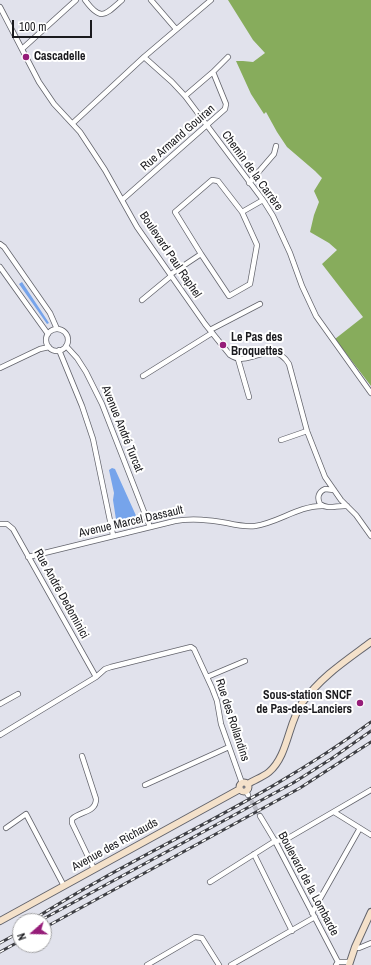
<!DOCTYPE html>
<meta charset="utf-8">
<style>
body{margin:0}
#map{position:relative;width:371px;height:965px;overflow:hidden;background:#e1e2ec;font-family:"Archivo Narrow",sans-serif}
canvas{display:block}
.north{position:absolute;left:12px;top:913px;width:40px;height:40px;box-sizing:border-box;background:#fff;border:1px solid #a3a3a5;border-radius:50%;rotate:250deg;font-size:11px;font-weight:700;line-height:16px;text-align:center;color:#1a1a1e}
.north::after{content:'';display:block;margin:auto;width:14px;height:18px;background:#961d79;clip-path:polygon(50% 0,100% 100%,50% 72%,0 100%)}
.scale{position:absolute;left:12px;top:20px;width:80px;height:18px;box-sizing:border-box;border:2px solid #1a1a1e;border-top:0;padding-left:5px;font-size:12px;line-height:14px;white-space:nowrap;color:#1a1a1e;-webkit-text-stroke:3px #fff;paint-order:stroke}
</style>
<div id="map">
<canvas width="371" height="965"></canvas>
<div class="north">N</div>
<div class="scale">100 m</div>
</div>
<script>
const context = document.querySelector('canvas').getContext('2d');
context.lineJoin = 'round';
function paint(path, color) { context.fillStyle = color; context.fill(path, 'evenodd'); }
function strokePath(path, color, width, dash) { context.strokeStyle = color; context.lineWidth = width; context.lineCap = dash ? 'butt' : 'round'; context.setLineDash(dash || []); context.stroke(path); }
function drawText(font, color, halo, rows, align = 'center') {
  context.font = font + ' "Archivo Narrow",sans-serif'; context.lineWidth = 4; context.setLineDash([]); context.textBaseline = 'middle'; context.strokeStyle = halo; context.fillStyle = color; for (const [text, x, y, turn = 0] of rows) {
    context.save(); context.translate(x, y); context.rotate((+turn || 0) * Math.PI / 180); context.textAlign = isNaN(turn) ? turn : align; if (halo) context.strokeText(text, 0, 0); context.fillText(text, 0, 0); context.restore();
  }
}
paint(new Path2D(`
 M228,0h143v386l-36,-47 28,-22 -41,-53 15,-14 -8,-7 -19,-11 4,-17 5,-13 -5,-11 8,-13 -7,-7 -28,-24 -10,-15 -11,-20 -2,2 -13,-20 -15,-33h7l10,1 12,-9 -12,-13z`), '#87ac5c');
paint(new Path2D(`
 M22,282l27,41 -2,1 -28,-40z
 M112,468l3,1 23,51 -21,6 -4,-26 1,-7 -5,-23z`), '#76a4eb');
strokePath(new Path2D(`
 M248,795l12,21`), '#b9bac3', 4.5, [4.5, 2]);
const street = new Path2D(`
 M85,0c16,22 20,15 37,0
 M151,0l25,29
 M0,7l39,75 15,22 26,28 25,38 32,57 68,97 25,31c20,14 42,-19 59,9l18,67 18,46 16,23 15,15 15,21
 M22,49l54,-49
 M144,57l28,25 13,14 78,104 10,16 17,37 12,33 14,30 55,77
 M213,72l15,-15
 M73,123l71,-66 67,-57
 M249,183l25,-29 2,-8
 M122,200l103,-91 1,-5 -13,-32 -28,24
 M0,244l4,3 46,66 7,16
 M201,254l-26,-42 37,-32 6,1 24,31
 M0,267l48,67
 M171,274l30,-20 28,42 21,-12 7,-39 -15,-33 21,-12
 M142,300l29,-24
 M46 340a11 11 0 1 1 22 0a11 11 0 1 1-22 0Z
 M210,330l50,-26
 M66,346l11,12 9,14 16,32 48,123
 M59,350l23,56 11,33 20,96
 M238,359l11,38
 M0,368l40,-19 9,-2
 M143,376l69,-43
 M281,440l26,-9
 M334,490l-9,-1c-7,3 -8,9 -5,15 8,6 17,1 27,2
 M0,524h7l6,5 83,148
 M28,557l147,-36c18,-3 34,-1 52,2 9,2 19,4 28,3 23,-3 43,-20 67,-20
 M207,677l38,-16
 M0,704l18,-10
 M0,735l96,-58 9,-8 6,-2 80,-20 3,2 18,39 5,13 4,23 21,59
 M82,756l14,43c0,14 -16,12 -24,20v4l22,46
 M145,785l84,-38
 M246,791l2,4
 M334,812l37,23
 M260,816l15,25 63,121
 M6,828l20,-14 38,72
 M254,854l38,77
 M210,882l65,-41 10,-1 86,-50
 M312,913l48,-85
 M355,947l4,1 12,-5
 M147,965l48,-28 7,1 17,27
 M231,965l84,-48
 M336,965l2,-3h11`);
const secondary = new Path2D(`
 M239.5 787a4.5 4.5 0 1 1 9 0a4.5 4.5 0 1 1-9 0Z
 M248,784c6,-4 15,-7 21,-12 19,-16 19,-49 33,-69 20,-27 42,-41 69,-61
 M0,921l240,-132
 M349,965l6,-18 16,-35`);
strokePath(street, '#63646c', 6);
strokePath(secondary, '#63646c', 8);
strokePath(street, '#fff', 4.5);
strokePath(secondary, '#f4e1ca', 6);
const rail = new Path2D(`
 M43,919l250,-136 38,-24 40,-28
 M31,921c111,-71 234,-120 340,-199
 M44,928l256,-140 71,-46
 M0,943l20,-11
 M0,952l20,-11`);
strokePath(rail, '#3e3f44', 3);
strokePath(rail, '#fff', 1.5, [4.5]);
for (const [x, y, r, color] of [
 [26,57,4,"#961d79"],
 [223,345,4,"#961d79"],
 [360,703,4,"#961d79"]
]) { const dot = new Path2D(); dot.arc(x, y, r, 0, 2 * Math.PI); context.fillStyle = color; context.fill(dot); strokePath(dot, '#fff', 1.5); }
drawText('bold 12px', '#1a1a1e', '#fff', [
 ["Cascadelle",34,57],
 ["Le Pas des",231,338],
 ["Broquettes",231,352],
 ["Sous-station SNCF",352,696,"right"],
 ["de Pas-des-Lanciers",352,710,"right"]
], 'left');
drawText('12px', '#1a1a1e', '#fff', [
 ["Rue Armand Gouiran",178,138,-41],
 ["Chemin de la Carrère",252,171,54],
 ["Boulevard Paul Raphel",170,255,56],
 ["Avenue André Turcat",122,429,68],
 ["Avenue Marcel Dassault",131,522,-13],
 ["Rue André Dedominici",61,594,61],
 ["Rue des Rollandins",232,720,72],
 ["Avenue des Richauds",115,845,-29],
 ["Boulevard de la Lombarde",308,884,62]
]);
</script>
